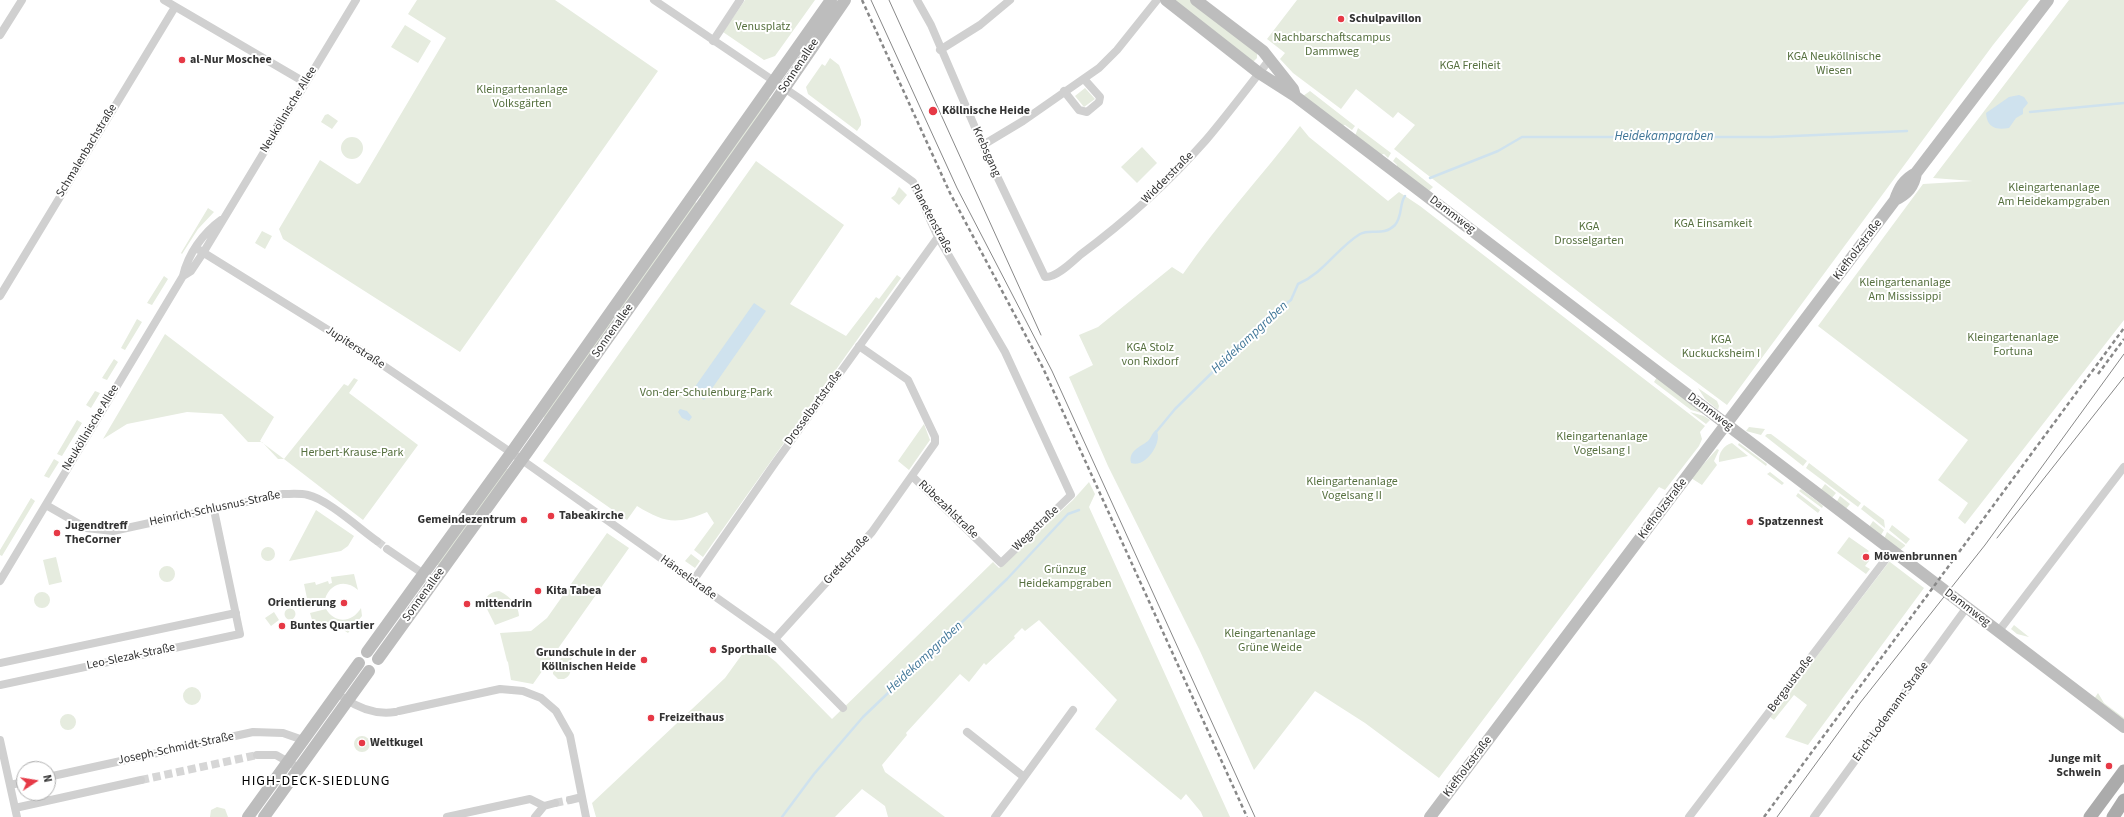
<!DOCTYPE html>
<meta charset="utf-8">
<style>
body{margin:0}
#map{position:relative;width:2124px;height:817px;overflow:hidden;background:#fff;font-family:"Source Sans 3",sans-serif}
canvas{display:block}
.north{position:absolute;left:16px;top:761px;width:40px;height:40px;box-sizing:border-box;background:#fff;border:1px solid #adadad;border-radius:50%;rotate:78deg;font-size:11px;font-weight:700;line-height:16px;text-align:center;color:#333}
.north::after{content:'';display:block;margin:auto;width:14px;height:18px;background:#e63946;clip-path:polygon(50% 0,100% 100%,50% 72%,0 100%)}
</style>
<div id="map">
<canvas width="2124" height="817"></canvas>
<div class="north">N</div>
</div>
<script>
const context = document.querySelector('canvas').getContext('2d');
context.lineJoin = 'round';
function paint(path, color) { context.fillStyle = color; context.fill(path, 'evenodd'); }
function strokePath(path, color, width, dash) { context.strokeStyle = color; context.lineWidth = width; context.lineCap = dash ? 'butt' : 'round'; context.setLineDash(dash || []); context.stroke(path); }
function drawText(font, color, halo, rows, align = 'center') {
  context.font = font + ' "Source Sans 3",sans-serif'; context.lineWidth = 4; context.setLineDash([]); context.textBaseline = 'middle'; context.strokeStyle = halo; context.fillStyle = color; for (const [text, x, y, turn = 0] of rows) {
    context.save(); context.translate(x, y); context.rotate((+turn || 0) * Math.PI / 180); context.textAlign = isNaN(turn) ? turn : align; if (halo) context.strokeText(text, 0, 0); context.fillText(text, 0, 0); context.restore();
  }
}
paint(new Path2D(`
 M417,0h138l103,71 -198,281 -177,-113 -4,-10 41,-69 37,24 3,-1 86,-145 -38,-24z
 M745,0h70l-40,56 -11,4 -41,-28z
 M1173,0h17l63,48 4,6v4l-4,4z
 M1297,0h732l-36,45 -266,360 -63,-47 -270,-209 21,-24 -17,-13 -5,6 -37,-29 -15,20 -48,-36 -13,-14 5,-6 -18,-14z
 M2069,0h55v320l-159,204 -7,-6 10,-15 -30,-23 30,-40 -150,-114 105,-142 50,-3 -40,-3z
 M405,25l26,16 -13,22 -27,-16z
 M830,58l9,7 22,55v5l-4,6 -49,-37 -2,-7 16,-23 3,2z
 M1085,88l10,11 -11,8 -9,-11z
 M1310,91l45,35 -3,4 -7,-5 -4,1 -38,-30z
 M768,97l4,3 -69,98 -4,-3z
 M328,114l10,7 -6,8 -11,-7 4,-7z
 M1300,126l9,11 79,64 11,-9 21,14 285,220 -5,6 2,7 -3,7 -34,44 -6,-3 -220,291 -74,-55 -50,-32 -61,79 -54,-119 -92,-185 -39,-89 24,-12 -14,-30 19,-8 74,-60 11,7c36,-52 79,-98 117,-148z
 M1358,128l33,25 -3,5 -4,-4 -4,1 -25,-19z
 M341 148a11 11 0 1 1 22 0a11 11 0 1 1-22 0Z
 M1142,147l15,16 -20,20 -16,-16z
 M1396,157l37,30 -4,4 -32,-22v-4l-4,-4z
 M756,161l88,64 -54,79 56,32 30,-39 3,2 18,-24 4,3 -198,279 -9,-7 20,-27 -7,-11c-31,13 -42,11 -70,-6l-10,14 -84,-59z
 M899,187l8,8 -8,10 -8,-7 4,-3z
 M694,201l5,4 -82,115 -4,-3z
 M208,208l6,4 -16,17 -16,25 -1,-1z
 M262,231l10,5 -7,13 -10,-6z
 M164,276l4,3 -16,26 -5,-2z
 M137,319l5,3 -17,28 -4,-2z
 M611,319l4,4 -69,96 -4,-3z
 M165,334l109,83 -14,24 24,18 60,-75 4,2 6,-8 4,2 -9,13 69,52 -55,75 -79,-61h-6l-16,-17h-14l-26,-28 -35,-2 -60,12 -24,15z
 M114,359l4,3 -11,18 -5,-2z
 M1657,377l48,37 -14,-4 -37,-28z
 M1698,388l19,13 2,5 -1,4 -13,-11z
 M95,391l5,2 -9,15 -5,-3z
 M1690,412l14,4 6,4 -4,4z
 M77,420l5,3 -20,33 -5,-2z
 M924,424l6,16 -21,30 -11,-9z
 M1749,427l16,2 -4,6 -15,-4z
 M1767,434h4l36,27 -4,5 -38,-30z
 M1732,443l16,13 -29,6c-1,-9 5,-17 13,-19z
 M1739,443l28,21 -1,2 -28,-21z
 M1717,449l2,1 -5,11 3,4 -15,20 -11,-7z
 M54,459l5,3 -10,16 -5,-2z
 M1809,463l52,40 -3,4 -52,-39z
 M506,468l3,2 -70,96 -3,-2z
 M1770,472l14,11 -2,2 -15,-11z
 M1089,482l6,12 -6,13 141,310h-27l-2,-5 -15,-18 -5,6 -86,-71 22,-29 -78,-80 -14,11 -3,-3 -8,8 1,2 -29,27 -2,-2 -15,19 -9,-8 -54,59 1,2 -25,30 3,7 60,45h-57l-3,-11 -23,-17 -27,28h-239l-4,-14 133,-125 26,-36 25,20 56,57 161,-157 6,6 74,-68z
 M1825,484l11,9 -5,6 -11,-8z
 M1801,489l20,15 2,2 -1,2 -23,-17z
 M1798,493l22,17 -2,3 -22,-17z
 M1840,496l10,8 -5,6 -9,-7z
 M31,498l4,3 -33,55 -2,-1v-5z
 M1864,505l20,15 1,8 -24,-19z
 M316,510l38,26 -6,10 -7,5 -52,10z
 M1873,521l11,9 -3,5 -12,-8z
 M1892,525l18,14 -4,5 -17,-14z
 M1887,532l18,13v1l-6,5 -15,-12z
 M607,533l22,15 -96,136 -22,-4 -3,-18 -1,-1 -7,-28 31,-2 16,-13z
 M1849,537l20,14 -5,6 5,4 -4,5 5,3 -4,5 -29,-21z
 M261 554a7 7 0 1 1 14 0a7 7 0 1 1-14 0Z
 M691,554l9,7 -5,7 -10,-7z
 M56,557l6,25 -13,3 -6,-25z
 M1889,562h1l34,26 -116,157 -23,-8 22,-32 -13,-10 -20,25 -4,-3z
 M159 574a8 8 0 1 1 16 0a8 8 0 1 1-16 0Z
 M354,574l4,16c-12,-11 -28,-7 -33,9l-17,4 -4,-19 11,-2 1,3 12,-4 1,3 3,-1 -1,-6z
 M499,591c9,4 20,14 20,25l-24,9 -11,-22c3,-8 6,-11 15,-12z
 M34 600a8 8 0 1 1 16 0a8 8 0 1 1-16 0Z
 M361,608l1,8 -14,17 -12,-8 -21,5 -5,-17 16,-4c9,15 26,14 35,-1z
 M284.5 614a5.5 5.5 0 1 1 11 0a5.5 5.5 0 1 1-11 0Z
 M274,612l5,8 -8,6 -6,-8z
 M2014,625l15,12 -12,-3 -6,-5z
 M569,650l6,4 -7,10c4,6 3,12 -4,15h-6l-5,-5v-8l7,-5 2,-9z
 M183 696a9 9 0 1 1 18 0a9 9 0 1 1-18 0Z
 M2098,693l6,10 20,15v3l-30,-22z
 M60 722a8 8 0 1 1 16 0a8 8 0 1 1-16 0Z
 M354 744a8 8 0 1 1 16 0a8 8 0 1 1-16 0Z
 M217,807l8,2 3,8h-18l1,-7z`), '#e6ecdf');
paint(new Path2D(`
 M2019,95l5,2 4,6 -5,6v5l-7,4 -7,10c-13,2 -22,0 -23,-15l23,-16z
 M754,303l12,8 -62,89 -12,-9z
 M680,409l7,2 5,6 -3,4 -7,-3 -4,-6z
 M1156,430c8,10 -10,39 -25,33 -3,-12 9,-16 17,-22 3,-3 4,-8 8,-11z`), '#cfe2ee');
strokePath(new Path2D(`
 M2030,112l94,-9
 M1430,178l68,-27 24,-14h249l136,-6
 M1156,432l19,-23 54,-53 16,-10 38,-40 8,-6 7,-16c27,-12 38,-35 62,-50 11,-6 23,3 35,-9 8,-10 4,-21 10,-29
 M782,817l32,-43 49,-57 144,-138 61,-65 11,-4`), '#cfe2ee', 2.5);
strokePath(new Path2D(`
 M377,541l10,8
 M141,780l116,-25
 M555,803l15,-3`), '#d6d6d6', 8, [8, 4]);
strokePath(new Path2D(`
 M164,0l142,83
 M654,0l145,98 114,84 25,55 67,115 66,143 -70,68 -89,-87
 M917,0l14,25 55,128 59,124c11,1 27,-15 35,-22 46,-34 88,-72 126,-115 22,-26 43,-54 64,-81
 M0,35l22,-35
 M713,41l27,-41
 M940,50l40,-25 30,-25
 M1064,91l15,19 8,2 12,-10 1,-5 -16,-18
 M983,145l40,-24 76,-53 18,-18 40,-50
 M196,248l169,105 157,107 253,179 68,69
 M183,276l8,-5 12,-18 153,-253
 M0,296l175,-289
 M46,505l40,23 27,3 170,-37c8,0 17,-1 25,1 19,4 52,34 69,46
 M387,549l41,28
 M0,581l183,-305c5,-22 20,-43 38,-56
 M693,581l82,-118 163,-226
 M1998,632l126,-165
 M775,639l97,-107 63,-89v-6l-27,-57 -49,-34
 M0,663l236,-50
 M0,685l240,-51 -26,-124
 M344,698c16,11 32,17 51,14
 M399,711l101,-22 23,2 18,7 15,13 14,25 16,81
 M967,732l57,45
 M0,740l17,77
 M257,755h19l23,13
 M48,777l205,-45 30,1 20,7
 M10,785l14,-3
 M570,800l12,-3
 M15,808l126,-28
 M447,817l83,-18 14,7 11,-3
 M535,817l9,-11
 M995,817l78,-107
 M1689,817l203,-266
 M1814,817l153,-210`), '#d0d0d0', 8);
strokePath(new Path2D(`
 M1166,0l93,73 36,23 108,82 721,549
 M1196,0l67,51 30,38 2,7
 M1895,200c12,-6 19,-13 21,-27
 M367,652l144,-199 320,-453
 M378,659l150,-208 247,-349 70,-102
 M248,817l111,-154
 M264,817l105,-146
 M1430,817l465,-617c4,-12 9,-21 21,-27l132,-173`), '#bdbdbd', 12);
strokePath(new Path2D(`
 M2090,817l34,-46
 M2113,817l11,-17`), '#ababab', 13);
strokePath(new Path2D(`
 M871,0l86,188 95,183 203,446
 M889,0l152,335
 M1997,538l127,-161
 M1777,817l83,-114 125,-158 139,-191`), '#888', 1);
strokePath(new Path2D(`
 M862,0l88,193 93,175 204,449
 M2098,374l26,-35
 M1764,817l360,-489`), '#888', 2.5, [4, 3]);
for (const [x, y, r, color] of [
 [1341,19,4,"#e63946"],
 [182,60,4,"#e63946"],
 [933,111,5,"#e63946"],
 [551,516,4,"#e63946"],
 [524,520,4,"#e63946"],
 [1750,522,4,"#e63946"],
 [57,533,4,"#e63946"],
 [1866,557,4,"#e63946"],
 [538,591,4,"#e63946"],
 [344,603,4,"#e63946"],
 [467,604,4,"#e63946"],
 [282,626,4,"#e63946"],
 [713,650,4,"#e63946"],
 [644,660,4,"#e63946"],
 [651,718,4,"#e63946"],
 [362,743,4,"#e63946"],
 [2109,766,4,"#e63946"]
]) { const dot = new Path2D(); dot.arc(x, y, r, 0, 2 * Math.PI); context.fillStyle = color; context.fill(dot); strokePath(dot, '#fff', 1.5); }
drawText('bold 12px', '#333', '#fff', [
 ["Schulpavillon",1349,19],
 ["al-Nur Moschee",190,60],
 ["Köllnische Heide",942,111],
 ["Tabeakirche",559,516],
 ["Gemeindezentrum",516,520,"right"],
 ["Spatzennest",1758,522],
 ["Jugendtreff",65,526],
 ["TheCorner",65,540],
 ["Möwenbrunnen",1874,557],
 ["Kita Tabea",546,591],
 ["Orientierung",336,603,"right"],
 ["mittendrin",475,604],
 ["Buntes Quartier",290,626],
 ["Sporthalle",721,650],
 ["Grundschule in der",636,653,"right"],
 ["Köllnischen Heide",636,667,"right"],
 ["Freizeithaus",659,718],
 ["Weltkugel",370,743],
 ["Junge mit",2101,759,"right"],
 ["Schwein",2101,773,"right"]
], 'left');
drawText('12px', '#56703f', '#fff', [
 ["Venusplatz",763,27],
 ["Nachbarschaftscampus",1332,38],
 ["Dammweg",1332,52],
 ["KGA Neuköllnische",1834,57],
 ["Wiesen",1834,71],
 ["KGA Freiheit",1470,66],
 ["Kleingartenanlage",522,90],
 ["Volksgärten",522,104],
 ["Kleingartenanlage",2054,188],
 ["Am Heidekampgraben",2054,202],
 ["KGA Einsamkeit",1713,224],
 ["KGA",1589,227],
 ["Drosselgarten",1589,241],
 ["Kleingartenanlage",1905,283],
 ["Am Mississippi",1905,297],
 ["Kleingartenanlage",2013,338],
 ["Fortuna",2013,352],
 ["KGA",1721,340],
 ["Kuckucksheim I",1721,354],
 ["KGA Stolz",1150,348],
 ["von Rixdorf",1150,362],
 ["Von-der-Schulenburg-Park",706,393],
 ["Kleingartenanlage",1602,437],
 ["Vogelsang I",1602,451],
 ["Herbert-Krause-Park",352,453],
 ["Kleingartenanlage",1352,482],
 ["Vogelsang II",1352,496],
 ["Grünzug",1065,570],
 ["Heidekampgraben",1065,584],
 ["Kleingartenanlage",1270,634],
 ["Grüne Weide",1270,648]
]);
drawText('12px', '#333', '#fff', [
 ["Sonnenallee",799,66,-56],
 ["Neuköllnische Allee",289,110,-59],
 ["Schmalenbachstraße",87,151,-59],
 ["Krebsgang",986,152,66],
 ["Widderstraße",1168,178,-45],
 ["Dammweg",1452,215,37],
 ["Planetenstraße",931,219,62],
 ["Kiefholzstraße",1858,250,-53],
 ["Sonnenallee",613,331,-55],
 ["Jupiterstraße",355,348,33],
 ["Drosselbartstraße",814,408,-54],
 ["Dammweg",1710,412,37],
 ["Neuköllnische Allee",91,428,-59],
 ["Heinrich-Schlusnus-Straße",215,509,-12],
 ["Kiefholzstraße",1663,509,-53],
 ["Rübezahlstraße",948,510,44],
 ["Wegastraße",1036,529,-44],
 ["Gretelstraße",847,560,-48],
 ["Hänselstraße",688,578,36],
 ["Sonnenallee",424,595,-54],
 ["Dammweg",1967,608,37],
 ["Leo-Slezak-Straße",131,657,-12],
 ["Bergaustraße",1791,684,-53],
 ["Erich-Lodemann-Straße",1891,712,-54],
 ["Joseph-Schmidt-Straße",176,749,-12],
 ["Kiefholzstraße",1468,767,-53]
]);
drawText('italic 13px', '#3f7597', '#fff', [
 ["Heidekampgraben",1664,137],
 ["Heidekampgraben",1250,338,-43],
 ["Heidekampgraben",925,658,-43]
]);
context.letterSpacing = '1px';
drawText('14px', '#000', '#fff', [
 ["HIGH-DECK-SIEDLUNG",316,782]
]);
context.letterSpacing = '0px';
</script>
